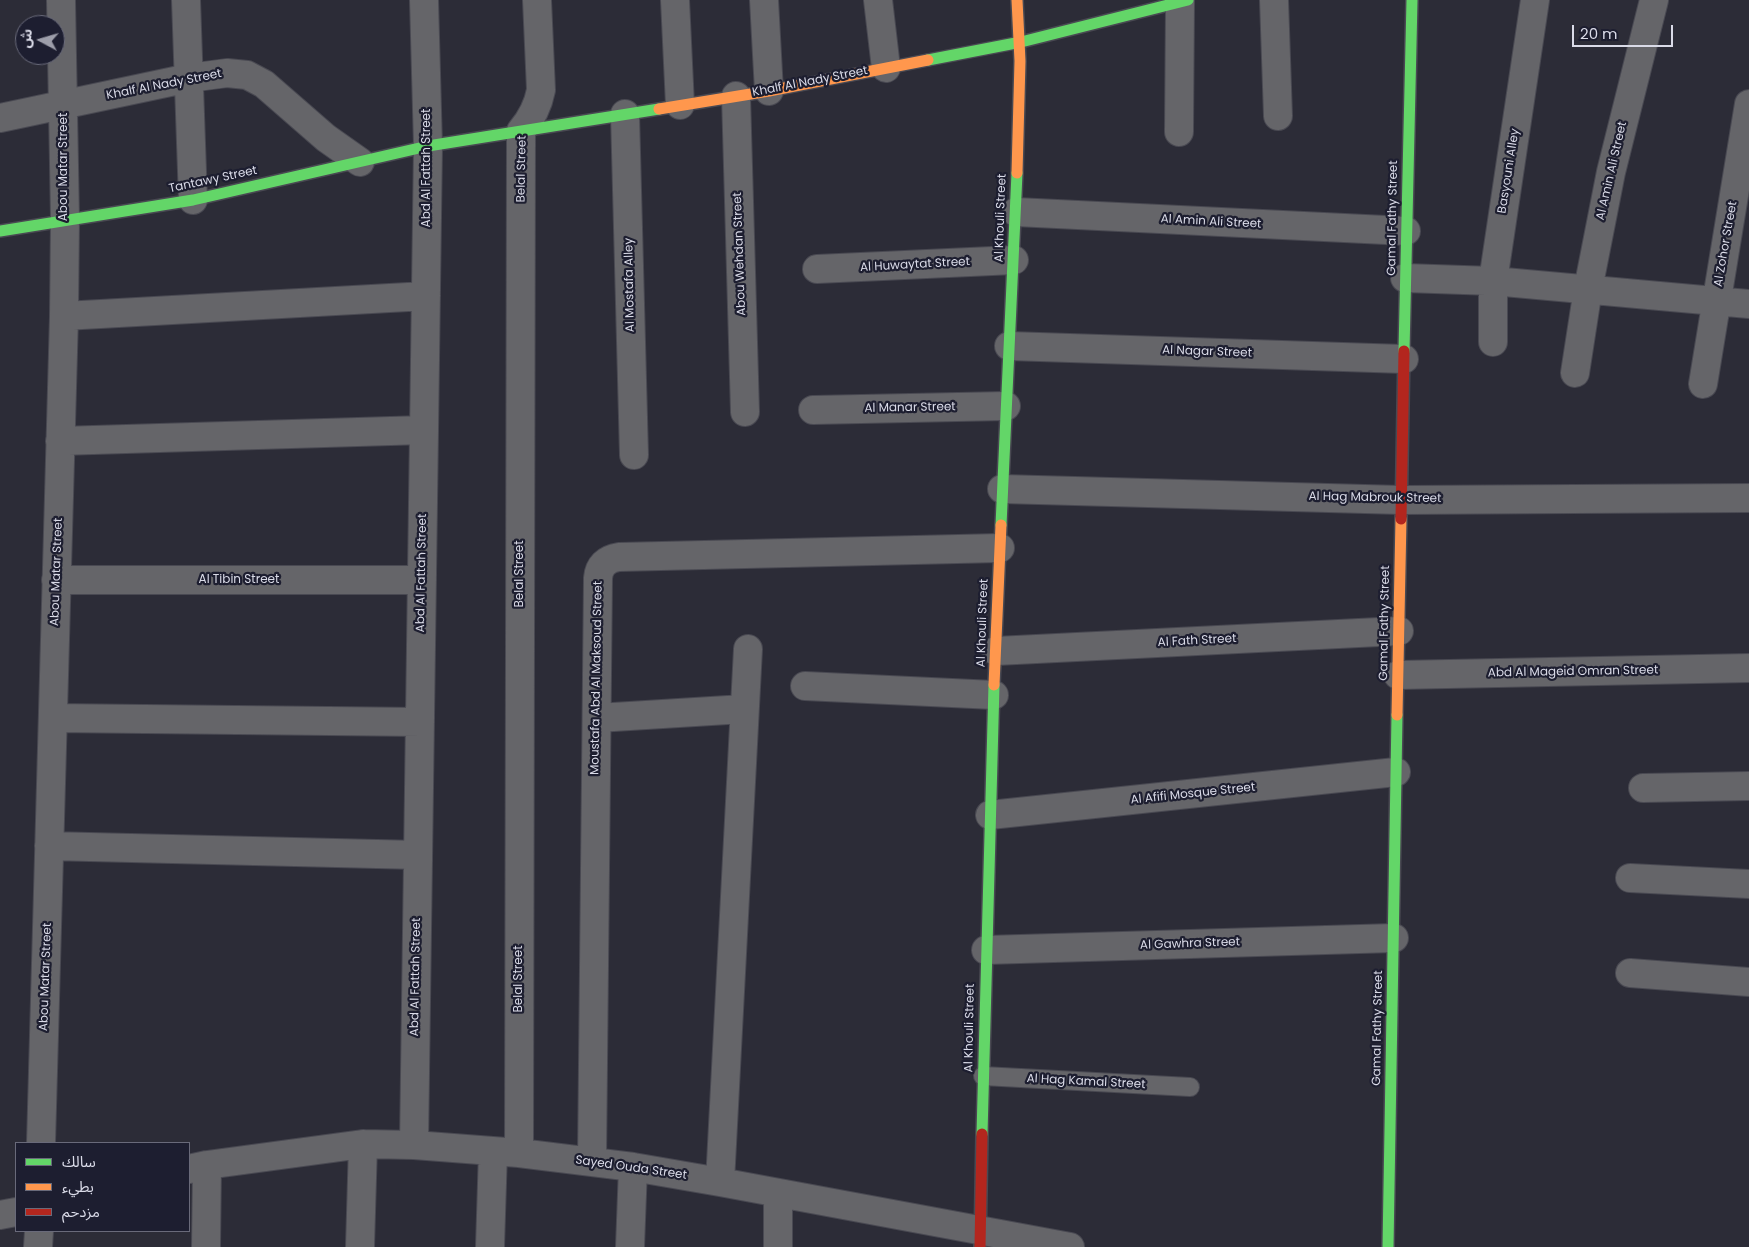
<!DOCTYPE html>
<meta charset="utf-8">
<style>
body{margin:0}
#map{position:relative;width:1749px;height:1247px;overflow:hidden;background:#2c2c37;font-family:Poppins,"Noto Sans Arabic",sans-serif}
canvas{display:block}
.legend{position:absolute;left:15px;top:1142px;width:175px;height:90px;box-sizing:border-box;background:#1d1e30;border:1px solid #696a7a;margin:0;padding:6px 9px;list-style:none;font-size:15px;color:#dadbe8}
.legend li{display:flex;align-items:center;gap:10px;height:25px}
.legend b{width:25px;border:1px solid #696a7a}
.north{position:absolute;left:15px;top:15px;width:50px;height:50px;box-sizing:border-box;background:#1d1e30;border:1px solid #696a7a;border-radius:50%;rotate:276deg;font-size:14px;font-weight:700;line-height:20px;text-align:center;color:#dadbe8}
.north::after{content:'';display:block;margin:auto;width:18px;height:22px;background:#9d9eaa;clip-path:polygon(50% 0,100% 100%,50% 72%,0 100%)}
.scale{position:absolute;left:1572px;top:25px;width:101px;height:22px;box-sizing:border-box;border:2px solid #dadbe8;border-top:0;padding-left:6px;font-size:15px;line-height:18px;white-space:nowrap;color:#dadbe8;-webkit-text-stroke:4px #1d1e30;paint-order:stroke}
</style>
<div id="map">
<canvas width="1749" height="1247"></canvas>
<ul class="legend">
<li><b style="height:6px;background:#63d668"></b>سالك</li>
<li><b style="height:6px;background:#ff974d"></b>بطيء</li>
<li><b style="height:6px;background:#b3261e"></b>مزدحم</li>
</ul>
<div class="north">ش</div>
<div class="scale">20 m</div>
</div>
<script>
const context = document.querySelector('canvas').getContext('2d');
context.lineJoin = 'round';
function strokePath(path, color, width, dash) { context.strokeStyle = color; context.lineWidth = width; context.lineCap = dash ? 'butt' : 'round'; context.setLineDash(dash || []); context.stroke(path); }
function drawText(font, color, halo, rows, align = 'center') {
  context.font = font + ' Poppins,sans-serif'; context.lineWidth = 4.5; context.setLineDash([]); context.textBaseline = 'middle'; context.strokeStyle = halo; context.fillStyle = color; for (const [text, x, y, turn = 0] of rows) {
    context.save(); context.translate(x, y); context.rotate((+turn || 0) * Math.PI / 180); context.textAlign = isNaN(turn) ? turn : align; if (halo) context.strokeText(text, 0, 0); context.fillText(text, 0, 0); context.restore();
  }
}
const lane = new Path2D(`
 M983,1076l207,11`);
const street = new Path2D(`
 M186,0l7,200
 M675,0l5,105
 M764,0l5,91
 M878,0l8,68
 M1274,0l4,116
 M736,96l9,316
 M625,114l9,341
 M0,118l189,-40 38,-5 20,2 17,9 62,54 34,24
 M1179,132l1,-130
 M1016,212l390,19
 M817,269l197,-9
 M1405,278l88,3 256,23
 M64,316l362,-20
 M1493,342v-61l42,-281
 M1009,346l395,13
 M1575,373l13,-84 23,-117 43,-172
 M1703,384l46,-280
 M813,410l193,-4
 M60,441l364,-11
 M1002,489l399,11 348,-2
 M56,580h366
 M996,651l403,-20
 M1398,675l351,-7
 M805,686l189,9
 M53,718l367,4
 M597,718l147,-9
 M1643,788l106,-2
 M990,815l406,-43
 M49,846l369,9
 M1630,878l119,6
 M986,950l408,-12
 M1630,973l119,9
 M41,1143l23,-827 1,-97 -4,-219
 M414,1145l14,-999 -4,-146
 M519,1153l2,-1022c11,-13 17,-25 20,-41l-4,-90
 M592,1161l6,-583c1,-12 8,-19 21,-21l381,-9
 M189,1169l18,-4 156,-21 51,1 105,8 114,14 87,15 350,65
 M720,1182l28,-533
 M0,1215l16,-3
 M38,1247l1,-16
 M206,1247l1,-82
 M360,1247l3,-103
 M490,1247l3,-96
 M630,1247l3,-80
 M778,1247v-54`);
const fast = new Path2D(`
 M928,60l93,-18 167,-42
 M0,231l193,-31 235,-54 231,-37
 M1404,351l8,-351
 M1001,525l16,-352
 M982,1134l12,-449
 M1388,1247l9,-532`);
const slow = new Path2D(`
 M659,109l110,-18 159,-31
 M1017,173l3,-112 -3,-61
 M994,685l7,-160
 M1397,715l4,-196`);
const jam = new Path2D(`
 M1401,519l3,-168
 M980,1247l2,-113`);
strokePath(lane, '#494952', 20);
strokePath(street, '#494952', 30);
strokePath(fast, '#494952', 14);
strokePath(slow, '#494952', 14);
strokePath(jam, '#494952', 14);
strokePath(lane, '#656569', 18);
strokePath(street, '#656569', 28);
strokePath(fast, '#63d668', 11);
strokePath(slow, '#ff974d', 11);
strokePath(jam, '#b3261e', 11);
drawText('12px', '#dadbe8', '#1d1e30', [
 ["Khalf Al Nady Street",810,82,-11],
 ["Khalf Al Nady Street",164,85,-11],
 ["Abou Matar Street",64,167,-90],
 ["Abd Al Fattah Street",427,168,-90],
 ["Belal Street",522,169,-89],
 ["Basyouni Alley",1509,171,-81],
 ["Al Amin Ali Street",1612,171,-77],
 ["Tantawy Street",213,180,-12],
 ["Al Khouli Street",1001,218,-88],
 ["Gamal Fathy Street",1393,218,-89],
 ["Al Amin Ali Street",1211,222,3],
 ["Al Zohor Street",1726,244,-80],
 ["Abou Wehdan Street",740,254,-92],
 ["Al Huwaytat Street",915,265,-3],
 ["Al Mostafa Alley",630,285,-91],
 ["Al Nagar Street",1207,352,2],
 ["Al Manar Street",910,408,-1],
 ["Al Hag Mabrouk Street",1375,498,1],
 ["Abou Matar Street",57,572,-88],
 ["Abd Al Fattah Street",422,573,-89],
 ["Belal Street",520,574,-90],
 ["Al Tibin Street",239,580],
 ["Al Khouli Street",983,623,-88],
 ["Gamal Fathy Street",1385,623,-89],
 ["Al Fath Street",1197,641,-3],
 ["Abd Al Mageid Omran Street",1573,672,-1],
 ["Moustafa Abd Al Maksoud Street",597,678,-89],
 ["Al Afifi Mosque Street",1193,794,-6],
 ["Al Gawhra Street",1190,944,-2],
 ["Abou Matar Street",46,977,-88],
 ["Abd Al Fattah Street",416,977,-89],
 ["Belal Street",519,979,-90],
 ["Al Khouli Street",970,1028,-89],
 ["Gamal Fathy Street",1378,1028,-89],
 ["Al Hag Kamal Street",1086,1082,3],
 ["Sayed Ouda Street",631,1168,8]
]);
</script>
